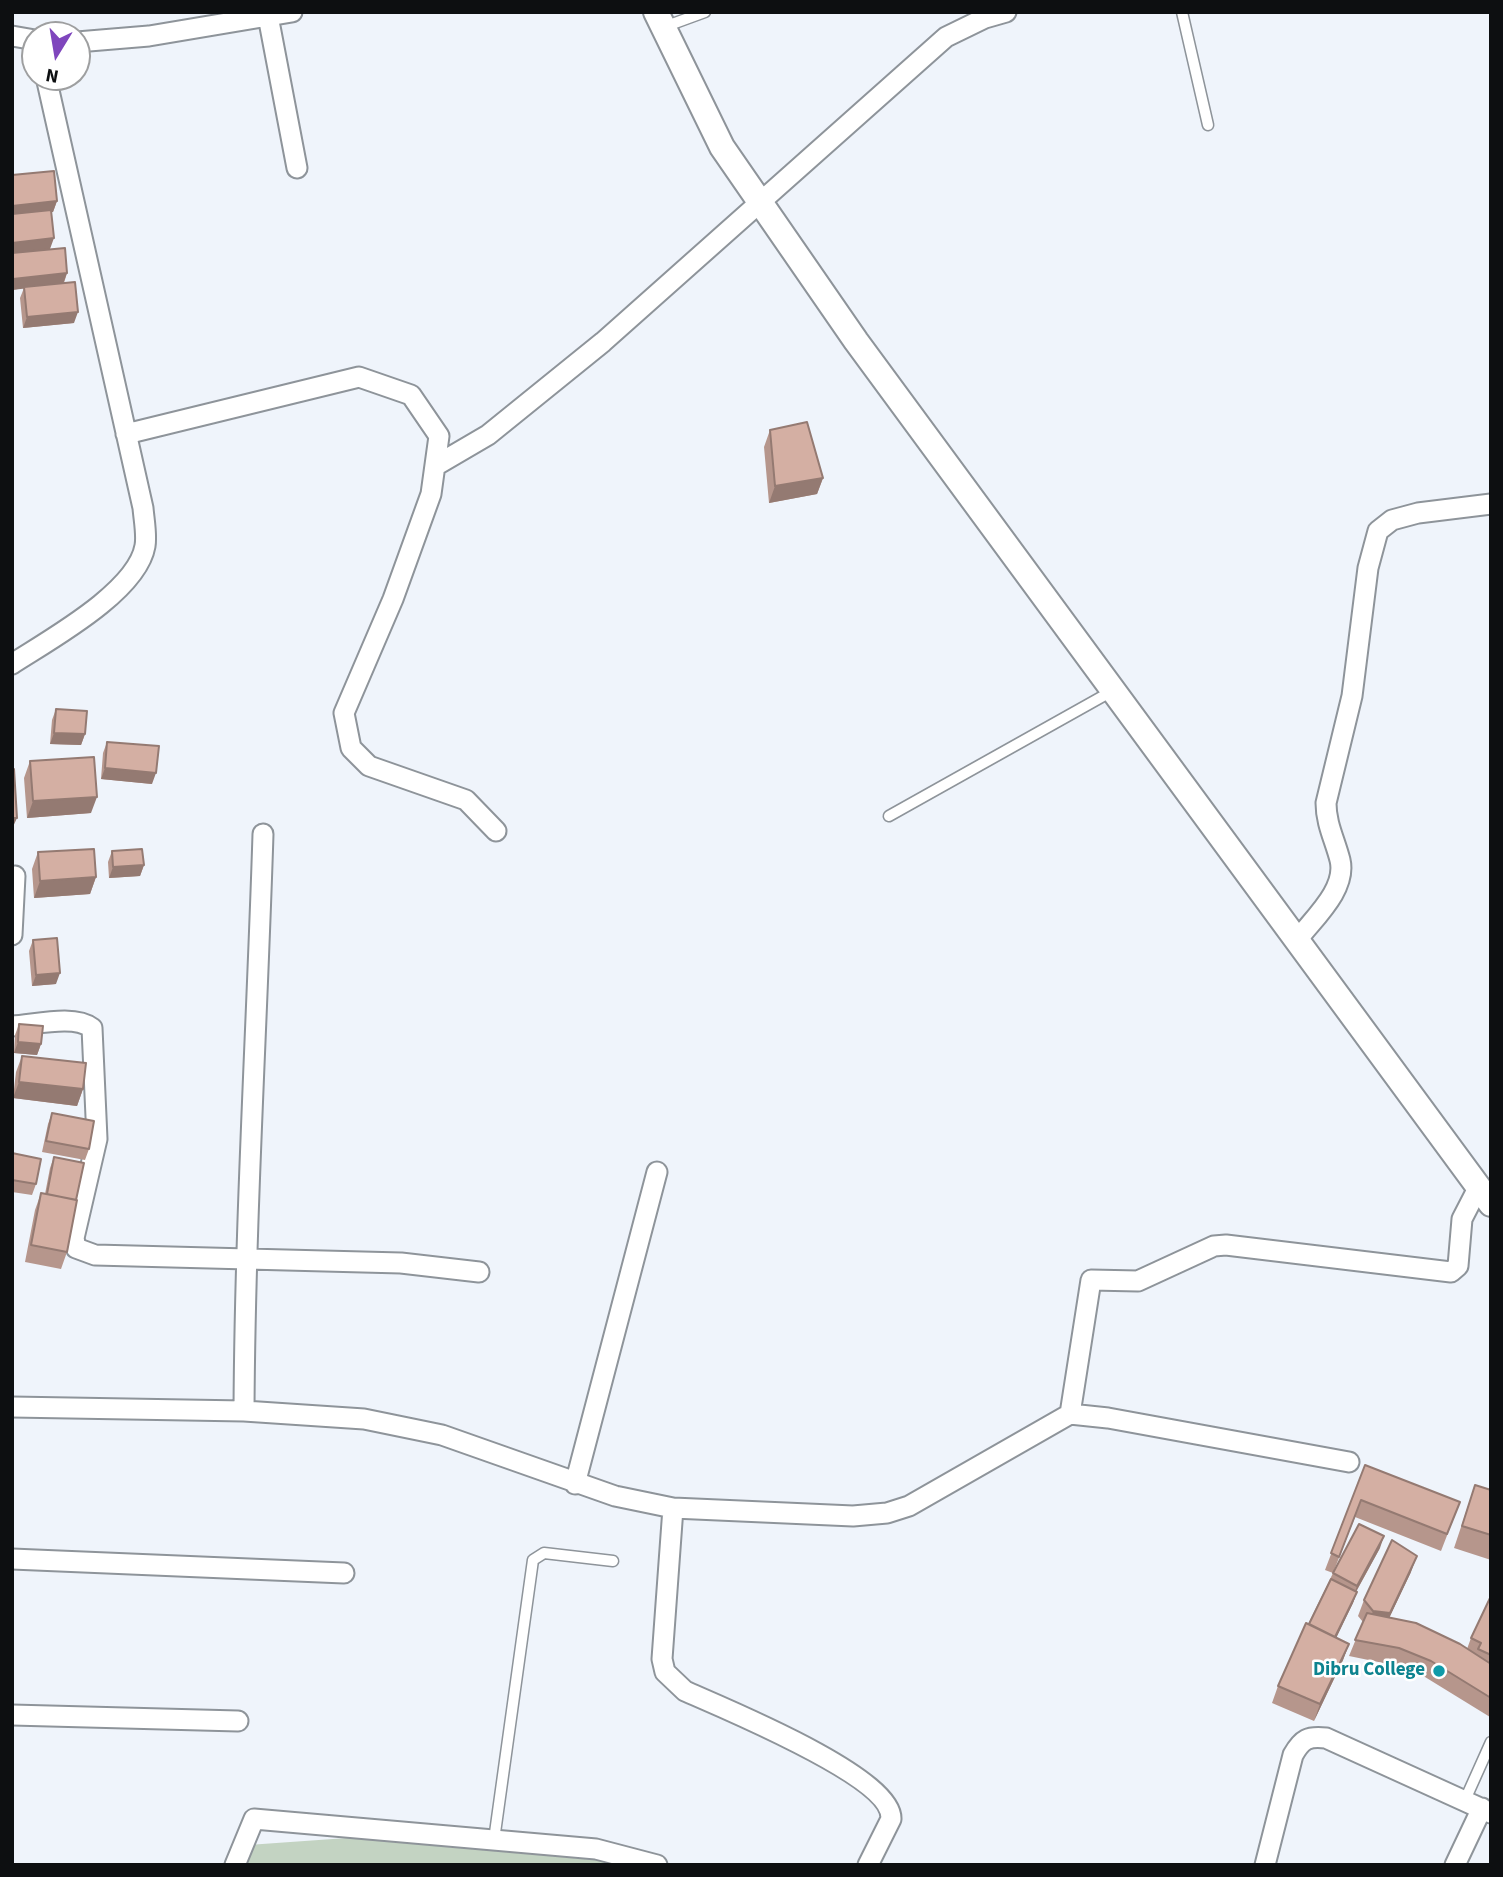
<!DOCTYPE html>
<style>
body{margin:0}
#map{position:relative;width:1503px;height:1877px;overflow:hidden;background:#eff4fb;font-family:"Source Sans 3",sans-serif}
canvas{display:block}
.frame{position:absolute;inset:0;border:14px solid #0d0f11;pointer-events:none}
.north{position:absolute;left:21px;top:21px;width:70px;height:70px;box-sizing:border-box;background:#fff;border:2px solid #9e9fa0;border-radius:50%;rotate:191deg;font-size:19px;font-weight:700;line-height:28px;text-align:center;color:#0d0f11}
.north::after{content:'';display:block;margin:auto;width:24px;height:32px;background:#7f46bd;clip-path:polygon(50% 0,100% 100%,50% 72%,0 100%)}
</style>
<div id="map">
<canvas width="1503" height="1877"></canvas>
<div class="frame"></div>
<div class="north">N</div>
</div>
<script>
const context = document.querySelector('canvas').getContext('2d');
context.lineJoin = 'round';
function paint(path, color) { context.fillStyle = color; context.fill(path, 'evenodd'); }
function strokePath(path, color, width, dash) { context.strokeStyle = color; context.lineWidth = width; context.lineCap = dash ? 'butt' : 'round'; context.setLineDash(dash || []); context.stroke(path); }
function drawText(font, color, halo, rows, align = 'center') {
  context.font = font + ' "Source Sans 3",sans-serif'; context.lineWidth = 5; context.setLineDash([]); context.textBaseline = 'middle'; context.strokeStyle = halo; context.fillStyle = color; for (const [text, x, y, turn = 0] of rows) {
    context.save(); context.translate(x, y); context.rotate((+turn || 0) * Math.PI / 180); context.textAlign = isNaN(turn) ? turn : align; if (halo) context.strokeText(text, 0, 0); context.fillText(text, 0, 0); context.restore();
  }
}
paint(new Path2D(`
 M347,1838l294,26 2,1h-403l8,-20z`), '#c3d3c2');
const service = new Path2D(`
 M1182,12l26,113
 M664,27l41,-15
 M889,816l225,-126
 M1465,1800l26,-58
 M494,1840l39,-280 11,-7 69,8`);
const minor = new Path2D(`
 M268,16l29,152
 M12,36l23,4
 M77,42l72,-6 143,-24
 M126,434l233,-57 52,18 28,41 -8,58 -38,105 -49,114 7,35 18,18 97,34 30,31
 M435,466l53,-31 115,-93 343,-305 39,-19 21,-6
 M12,664c37,-24 125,-72 133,-118 2,-11 -1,-26 -2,-38l-97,-431
 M12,935l3,-59
 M1298,939c16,-21 49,-50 42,-79 -5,-20 -14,-36 -14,-57l26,-107 16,-128 10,-37 14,-11 26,-7 73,-9
 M12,1026c22,-1 62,-12 80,2l5,111 -23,99 2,10 19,7 306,8 78,9
 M12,1407l232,4 120,8 78,16 173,61 58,12 180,8 34,-3 22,-7 161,-92 38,4 241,44
 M244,1411c1,-192 13,-384 19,-577
 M1070,1414l21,-134 47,1 76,-35 12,-1 225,27 7,-6 4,-47 16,-31
 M575,1484l82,-312
 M673,1508l-11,151 3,13 20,19c38,17 208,86 206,128l-23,46
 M12,1559l332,14
 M12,1715l226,6
 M235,1865l19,-46 342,30 61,16
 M1265,1865l28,-110c9,-16 15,-19 33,-17l165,75
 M1455,1865l27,-57`);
const tertiary = new Path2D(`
 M656,12l66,135 134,194 635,863`);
strokePath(service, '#8e949a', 13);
strokePath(minor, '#8e949a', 23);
strokePath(tertiary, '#8e949a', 28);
strokePath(service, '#fff', 10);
strokePath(minor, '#fff', 19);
strokePath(tertiary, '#fff', 24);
paint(new Path2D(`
 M57,201l-4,11h-2l-1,37 17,24 -3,10 10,40 -51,5 -3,-30 4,-10 -12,2v-37z
 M770,430l53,48 -6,16 -48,9 -5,-56z
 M56,709l29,25 -4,11 -31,-1 2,-24z
 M107,742l45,42 -51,-5 2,-26z
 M30,761l61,52 -64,5 -3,-40z
 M112,851l32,14 -4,11 -31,2 -1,-16z
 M38,852l58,25 -6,17 -56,4 -2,-29z
 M33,940l23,44 -24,2 -3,-35z
 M19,1024l22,20 -4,11 -23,-2 1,-18z
 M22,1056l61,33 -6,17 -64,-8 3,-26z
 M52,1113l37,36 -4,11 -43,-8 6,-28z
 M12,1153l24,31 -4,11 -20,-3z
 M54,1157l13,95 -6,17 -36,-7 10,-52 6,-17 4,1 5,-26z
 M1365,1465l95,37 -19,49 -86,-34 -22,56 -8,-3z
 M1475,1485l16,5v70l-37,-12z
 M1380,1548l-24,44h1l-4,11 -17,34 13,7 -6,16 -29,61 -42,-18 6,-17 55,-113z
 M1411,1572l-22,46 78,31 4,-11 20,-40v118l-1,1 -65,-40 -32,-12 -44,-9 14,-34 -5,-6 6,-16z`), '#b6968c');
paint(new Path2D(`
 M57,201l-4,11 -41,4v-10z
 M54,238l-4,11 -38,4v-10z
 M67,273l-4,11 -51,6 1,-11z
 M78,312l-4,11 -51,5 4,-11z
 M823,478l-6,16 -48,9 6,-17z
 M54,733l31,1 -4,11 -31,-1z
 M105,768l51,5 -4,11 -51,-5z
 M97,797l-6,16 -64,5 6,-17z
 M12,818h5l-5,11z
 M144,865l-4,11 -31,2 4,-11z
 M96,877l-6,17 -56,4 6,-17z
 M60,973l-4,11 -24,2 4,-11z
 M18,1042l23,2 -4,11 -23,-2z
 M19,1082l64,7 -6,17 -64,-8z
 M1384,1536l-4,12 -27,49 4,-11z
 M1417,1556l-6,16 -27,57 -17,-2 6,-16z
 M1357,1592l-4,11 -22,46 4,-12z
 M1349,1644l-6,16 -29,61 6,-17z`), '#947a72');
const building = new Path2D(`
 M54,171l3,30 -45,5v-31z
 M51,210l3,28 -42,5v-29z
 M65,248l2,25 -54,6 -1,-26z
 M75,282l3,30 -51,5 -3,-30z
 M807,422l16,56 -48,8 -5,-56z
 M56,709l31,2 -2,23 -31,-1z
 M107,742l52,4 -3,27 -51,-5z
 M94,757l3,40 -64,4 -3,-40z
 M12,769h2l3,49h-5z
 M94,849l2,28 -56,4 -2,-29z
 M142,849l2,16 -31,2 -1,-16z
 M57,938l3,35 -24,2 -3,-35z
 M19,1024l24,2 -2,18 -23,-2z
 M22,1056l64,7 -3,26 -64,-7z
 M52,1113l42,8 -5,28 -43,-8z
 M12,1153l29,6 -5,25 -24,-4z
 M54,1157l30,6 -8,37 -29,-6z
 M41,1193l36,7 -10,52 -36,-7z
 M1365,1465l95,37 -13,32 -86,-34 -22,57 -8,-4z
 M1475,1485l16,5v45l-29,-9z
 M1359,1524l25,12 -27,50 -24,-13z
 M1392,1540l25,16 -27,57 -17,-2 -9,-11z
 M1331,1579l26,13 -22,45 -26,-13z
 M1490,1598h1v57l-13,-6 3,-6 -10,-5z
 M1367,1613l49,10 44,21 31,20v34l-60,-37 -32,-13 -44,-8z
 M1306,1623l43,21 -29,60 -42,-18z`);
paint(building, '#d4afa3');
strokePath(building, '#947a72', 2);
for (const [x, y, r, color] of [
 [1439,1671,7,"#0f9aa8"]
]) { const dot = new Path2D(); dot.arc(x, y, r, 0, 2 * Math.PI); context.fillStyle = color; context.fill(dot); strokePath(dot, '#fff', 2.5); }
drawText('bold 19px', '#0d838f', '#fff', [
 ["Dibru College",1425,1671]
], 'right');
</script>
